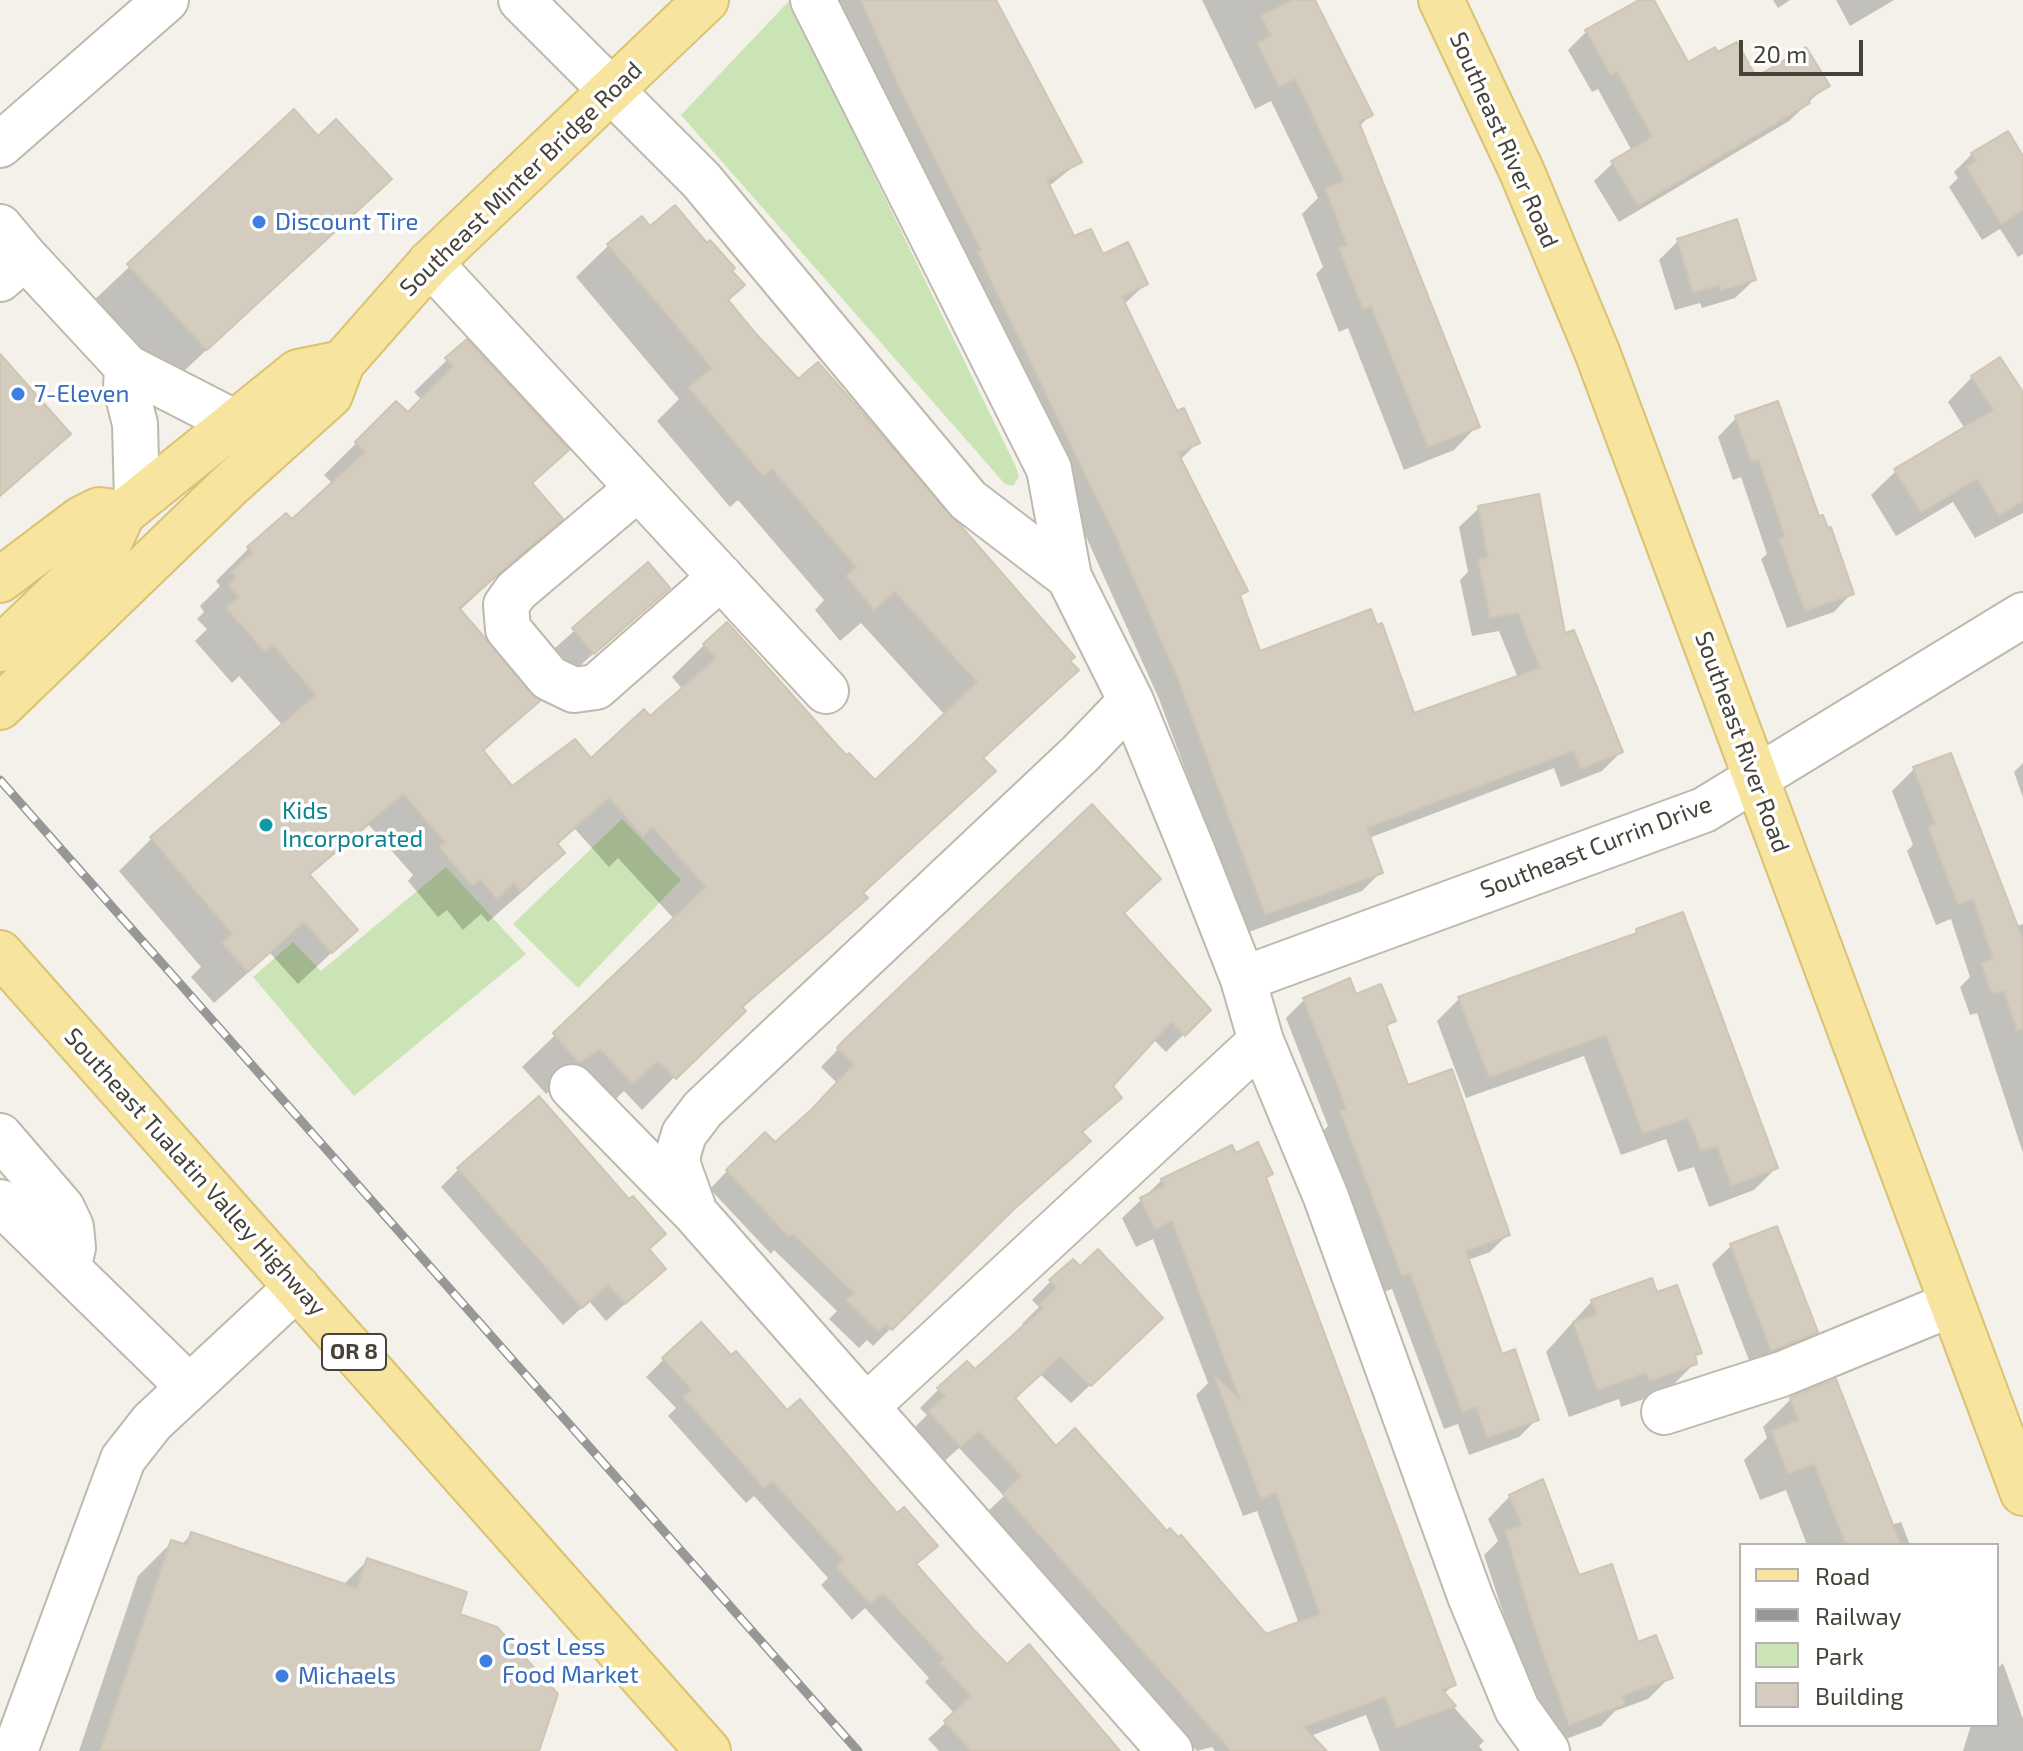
<!DOCTYPE html>
<html>
<head>
<meta charset="utf-8">
<style>
	body { margin:0 }
	#map { position:relative; width:2023px; height:1751px; overflow:hidden; background:#f3f1e9; font-family:"Exo 2",sans-serif }
	canvas { display:block }
	.legend { position:absolute; left:1739px; top:1543px; width:260px; height:184px; box-sizing:border-box; background:#fff; border:2px solid #b5b3af; margin:0; padding:10px 14px; list-style:none; font-size:24px; color:#464238 }
	.legend li { display:flex; align-items:center; gap:16px; height:40px }
	.legend b { width:40px; border:2px solid #b5b3af }
	.scale { position:absolute; left:1739px; top:40px; width:124px; height:36px; box-sizing:border-box; border:4px solid #464238; border-top:0; padding-left:10px; font-size:24px; line-height:28px; white-space:nowrap; color:#464238; -webkit-text-stroke:6px #fff; paint-order:stroke }
</style>
</head>
<body>
<div id="map">
<canvas width="2023" height="1751"></canvas>
<ul class="legend">
<li><b style="height:10px;background:#f6e49f"></b>Road</li>
<li><b style="height:10px;background:#979797"></b>Railway</li>
<li><b style="height:22px;background:#cbe4b5"></b>Park</li>
<li><b style="height:22px;background:#d4cdbf"></b>Building</li>
</ul>
<div class="scale">20 m</div>
</div>
<script>
const ctx = document.querySelector('canvas').getContext('2d');
ctx.lineJoin = 'round';
function fill(path, color) {
  ctx.fillStyle = color;
  ctx.fill(path, 'evenodd');
}
function shape(rows) {
  const path = new Path2D();
  for (const r of rows) {
    path.moveTo(r[0], r[1]);
    for (let i = 2; i < r.length; i += 2) path.lineTo(r[i], r[i + 1]);
  }
  return path;
}
function trace(path, color, width, dash) {
  ctx.strokeStyle = color;
  ctx.lineWidth = width;
  ctx.lineCap = dash ? 'butt' : 'round';
  ctx.setLineDash(dash || []);
  ctx.stroke(path);
}
function drawText(font, color, halo, rows, align = 'center') {
  ctx.font = font + ' "Exo 2",sans-serif';
  ctx.lineWidth = 7;
  ctx.setLineDash([]);
  ctx.textBaseline = 'middle';
  ctx.strokeStyle = halo;
  ctx.fillStyle = color;
  for (const [text, x, y, turn = 0] of rows) {
    ctx.save();
    ctx.translate(x, y);
    ctx.rotate((+turn || 0) * Math.PI / 180);
    ctx.textAlign = isNaN(turn) ? turn : align;
    if (halo) ctx.strokeText(text, 0, 0);
    ctx.fillText(text, 0, 0);
    ctx.restore();
  }
}
fill(shape([
	[789,1,1016,467,1019,477,1013,486,1005,484,681,115],
	[622,819,681,880,578,988,513,924],
	[446,867,526,954,354,1096,253,977,293,942,321,971]
]), '#cbe4b5');
fill(shape([
	[834,0,995,0,1079,162,1048,187,1073,239,1146,284,1123,305,1176,414,1197,443,1180,460,1245,591,1239,597,1259,653,1412,716,1518,678,1499,631,1472,636,1460,580,1468,572,1459,527,1479,508,1564,636,1621,752,1602,771,1561,787,1554,768,1369,838,1381,872,1362,891,1246,933,1159,699,1034,421],
	[1202,0,1310,0,1370,115,1359,127,1477,426,1454,450,1404,470,1348,328,1339,332,1316,274,1323,267,1302,214,1318,198,1271,101,1255,109],
	[1643,0,1651,0,1687,65,1717,55,1755,80,1827,85,1789,121,1619,222,1594,181,1613,163,1632,151,1598,89,1592,92,1568,50,1586,32],
	[1773,0,1790,0,1778,8],
	[1836,0,1894,0,1850,26],
	[294,112,318,139,389,179,169,385,92,302],
	[1972,154,2023,160,2023,254,2018,257,2000,229,1982,240,1949,187,1958,178,1954,172],
	[1678,241,1754,280,1735,298,1702,308,1700,303,1675,310,1659,260],
	[609,245,726,301,1076,670,982,759,993,771,862,895,865,898,833,930,741,1009,642,1110,624,1091,600,1114,566,1080,546,1094,522,1067,675,920,618,858,609,867,575,829,556,846,562,853,530,885,488,922,481,914,463,930,447,910,438,917,408,881,413,875,369,825,309,876,356,930,298,984,270,953,214,1003,191,977,201,967,119,871,151,839,283,726,239,676,232,683,195,641,207,629,197,619,204,612,200,606,220,586,216,581,248,549,286,516,292,522,333,484,324,475,396,404,407,415,422,400,414,392,447,360,566,450,531,485,560,518,459,611,537,701,483,752,512,789,591,761,649,719,683,690,672,677,704,645,875,783,945,715,861,623,840,641,815,610,824,600,738,500,730,507,657,421,679,399,576,277],
	[1972,377,2023,398,2023,513,1975,538,1953,502,1896,536,1871,495,1896,471,1965,429,1948,402],
	[1736,418,1818,519,1852,593,1834,612,1787,628,1761,559,1767,554,1741,477,1733,480,1718,437],
	[648,565,667,588,574,671,555,648],
	[2023,763,2023,798,2014,772],
	[1914,769,2016,926,2023,924,2023,1153,1977,1013,1970,1015,1960,987,1970,977,1951,919,1936,925,1907,851,1913,845,1892,791],
	[1122,913,1208,1010,1166,1052,1153,1039,993,1227,873,1346,867,1340,859,1348,829,1319,837,1311,774,1250,771,1254,710,1189,727,1171,775,1145,837,1083,821,1067,844,1043],
	[1637,931,1776,1168,1754,1190,1709,1207,1694,1167,1678,1172,1666,1139,1621,1155,1584,1056,1466,1098,1437,1021,1459,999,1630,937],
	[1355,997,1394,1020,1385,1029,1407,1088,1508,1234,1490,1252,1468,1260,1501,1356,1537,1419,1519,1437,1469,1455,1458,1424,1444,1429,1392,1289,1384,1292,1323,1131,1328,1126,1286,1018,1304,1000],
	[1235,1155,1270,1173,1265,1179,1454,1684,1443,1695,1484,1741,1479,1746,1483,1751,1380,1751,1366,1715,1313,1735,1328,1751,1215,1751,1212,1747,1197,1751,985,1514,1004,1496,959,1448,941,1464,911,1431,927,1415,920,1408,939,1389,975,1372,1025,1327,1022,1324,1039,1307,1032,1300,1051,1281,1142,1337,1071,1403,1040,1374,1013,1399,1056,1448,1167,1534,1266,1636,1299,1624,1257,1511,1243,1516,1196,1395,1208,1383,1153,1239,1136,1247,1122,1218,1162,1180],
	[459,1169,647,1250,645,1286,606,1321,589,1301,563,1325,441,1187],
	[1731,1246,1815,1332,1797,1350,1752,1368,1712,1264],
	[1656,1295,1699,1352,1693,1358,1695,1363,1667,1391,1621,1407,1619,1399,1569,1417,1546,1352,1592,1301],
	[663,1360,787,1413,897,1516,935,1546,915,1565,1007,1667,1120,1751,939,1751,928,1739,955,1714,925,1682,929,1678,865,1608,852,1620,821,1585,828,1578,754,1496,746,1503,668,1416,676,1408,646,1377],
	[1791,1399,1891,1525,1901,1522,1910,1545,1807,1545,1786,1490,1760,1500,1744,1460,1767,1438,1763,1427],
	[1510,1496,1637,1644,1670,1677,1648,1699,1615,1711,1601,1726,1547,1746,1484,1555,1498,1541,1488,1519],
	[192,1534,343,1585,367,1561,537,1751,79,1751,138,1576,172,1542,181,1545],
	[2003,1663,2023,1719,2023,1751,1963,1751,1971,1725,1997,1725,1997,1669]
]), '#0003');
const building = shape([
	[861,0,996,0,1082,162,1047,180,1074,236,1091,229,1103,254,1128,242,1148,284,1122,297,1177,411,1184,408,1200,443,1178,453,1248,591,1240,595,1260,651,1371,609,1377,625,1382,623,1414,713,1540,668,1518,613,1490,618,1478,559,1488,558,1478,506,1539,494,1565,633,1574,630,1623,752,1581,769,1573,751,1367,828,1383,873,1265,915,1178,679,1117,540,977,252,981,250,903,96,861,0],
	[1292,0,1315,0,1373,115,1359,122,1480,427,1428,447,1371,306,1363,309,1339,248,1347,245,1325,188,1344,181,1295,79,1279,87,1257,43,1271,36,1261,16,1292,0],
	[1639,0,1654,0,1688,62,1715,47,1718,52,1737,42,1756,77,1806,47,1830,86,1808,99,1810,103,1638,206,1611,161,1652,137,1617,72,1611,75,1585,30,1639,0],
	[294,109,318,136,336,119,392,179,207,350,127,264,294,109],
	[2008,131,2023,156,2023,210,2001,224,1966,167,1976,161,1971,153,2008,131],
	[675,205,707,243,710,240,735,268,732,271,745,285,728,300,756,334,798,379,818,362,1075,657,1070,661,1079,670,983,758,996,771,863,893,868,898,742,1007,746,1011,676,1079,658,1061,633,1084,600,1049,579,1063,553,1033,706,887,652,827,643,836,609,798,557,843,565,853,521,891,514,883,497,899,480,880,472,886,439,847,445,842,403,794,309,874,358,930,332,953,304,922,248,972,222,943,232,934,150,837,316,695,273,645,265,652,226,608,239,597,228,585,236,578,231,572,252,553,247,547,286,513,292,519,365,452,355,442,396,401,408,412,453,366,445,358,467,339,569,450,532,483,563,519,459,608,540,701,483,750,512,786,575,739,591,758,644,709,650,716,716,658,703,644,727,622,846,755,849,753,875,780,977,682,895,592,874,610,846,576,856,567,772,469,763,476,688,387,712,368,607,244,642,216,650,226,675,205],
	[1737,219,1756,280,1720,291,1719,285,1693,293,1677,239,1737,219],
	[0,354,71,434,0,496,0,354],
	[2000,357,2023,392,2023,501,1999,516,1977,479,1921,513,1894,469,1993,410,1971,376,2000,357],
	[1778,401,1819,516,1823,515,1828,528,1831,527,1854,594,1805,611,1779,539,1785,537,1759,460,1751,462,1735,416,1778,401],
	[648,562,670,588,594,654,572,628,648,562],
	[1951,753,2023,940,2023,1029,2017,1030,2004,991,1992,994,1981,963,1993,959,1973,899,1958,905,1928,827,1935,824,1913,767,1951,753],
	[1092,804,1161,879,1124,913,1211,1010,1185,1036,1171,1022,1113,1086,1122,1098,1082,1132,1091,1141,1013,1210,892,1330,886,1324,878,1332,846,1300,854,1293,793,1234,789,1237,726,1170,765,1132,775,1142,811,1110,854,1064,837,1048,842,1042,1092,804],
	[1683,912,1778,1168,1731,1186,1717,1146,1701,1151,1688,1118,1643,1134,1606,1035,1489,1077,1458,997,1637,933,1636,929,1683,912],
	[1350,978,1356,994,1381,984,1396,1021,1386,1025,1408,1085,1452,1069,1510,1235,1466,1251,1502,1354,1515,1349,1539,1420,1487,1438,1476,1407,1462,1412,1410,1273,1402,1276,1340,1111,1346,1109,1342,1097,1303,998,1350,978],
	[539,1096,629,1199,633,1196,666,1234,649,1249,666,1269,625,1304,608,1285,582,1308,457,1168,539,1096],
	[1258,1142,1273,1174,1266,1177,1456,1685,1442,1690,1456,1706,1396,1728,1385,1697,1304,1727,1326,1751,1231,1751,1003,1494,1021,1476,979,1431,961,1447,928,1411,945,1396,937,1388,967,1361,975,1369,1043,1308,1039,1304,1057,1288,1049,1280,1073,1259,1080,1266,1098,1249,1163,1318,1091,1386,1060,1357,1015,1398,1056,1446,1075,1428,1167,1531,1170,1528,1178,1537,1181,1535,1266,1634,1320,1614,1276,1493,1261,1499,1214,1375,1240,1400,1172,1221,1155,1229,1140,1198,1164,1186,1161,1179,1232,1145,1236,1153,1258,1142],
	[1777,1226,1818,1332,1771,1351,1730,1244,1777,1226],
	[1652,1278,1657,1292,1677,1285,1702,1353,1695,1355,1697,1364,1649,1381,1646,1373,1597,1390,1573,1322,1597,1314,1591,1300,1652,1278],
	[701,1322,731,1355,736,1351,787,1410,800,1399,897,1513,904,1507,938,1546,916,1564,975,1631,1007,1664,1029,1644,1120,1751,971,1751,944,1721,971,1696,940,1663,944,1659,883,1593,870,1604,836,1567,844,1560,772,1481,764,1488,683,1397,692,1390,662,1358,701,1322],
	[1836,1379,1901,1545,1846,1545,1814,1464,1788,1474,1771,1431,1798,1420,1790,1398,1836,1379],
	[1543,1479,1579,1575,1612,1564,1638,1642,1656,1635,1673,1678,1622,1696,1625,1704,1569,1725,1537,1636,1505,1531,1522,1525,1509,1495,1543,1479],
	[191,1532,357,1588,367,1558,467,1592,460,1614,497,1627,558,1694,539,1751,100,1751,171,1540,187,1545,191,1532]
]);
fill(building, '#d4cdbf');
trace(building, '#cec5b3', 2);
const minor = shape([
	[521,0,701,180,968,500,1069,577],
	[813,0,1049,469,1069,577,1131,701,1193,852,1243,979,1261,1041,1326,1197,1470,1596,1517,1709,1547,1751],
	[0,145,166,0],
	[0,227,25,257],
	[430,263,826,691],
	[0,279,25,257,127,367,236,423],
	[127,367,126,388,135,424,137,501],
	[638,488,516,591,506,605,508,629,549,678,574,690,596,687,721,577],
	[1243,979,1704,810,2023,615],
	[572,1087,695,1213,1170,1751],
	[0,1136,62,1208,71,1227,73,1248,68,1268],
	[0,1202,189,1387],
	[693,1207,678,1165,678,1154,684,1134,703,1109,1080,754,1131,701],
	[867,1406,1261,1041],
	[1664,1412,1782,1374,1952,1304],
	[15,1751,123,1459,152,1422,297,1287]
]);
const major = shape([
	[1441,0,1522,172,1597,352,2023,1493],
	[0,580,81,519,99,510,123,513],
	[0,649,108,545,123,513,298,372,342,363],
	[0,707,230,485,330,395,342,363,430,263,706,0],
	[0,953,708,1751]
]);
trace(minor, '#beb9ac', 48);
trace(major, '#dac270', 48);
trace(minor, '#fff', 44);
trace(major, '#f6e49f', 44);
const rail = shape([
	[0,780,858,1751]
]);
trace(rail, '#979797', 9);
trace(rail, '#fff', 6, [18]);
for (const [x, y, r, color] of [
	[259,222,8,"#3f7fe0"],
	[18,394,8,"#3f7fe0"],
	[266,825,8,"#0f9aa8"],
	[486,1661,8,"#3f7fe0"],
	[282,1676,8,"#3f7fe0"]
]) {
  const dot = new Path2D();
  dot.arc(x, y, r, 0, 2 * Math.PI);
  ctx.fillStyle = color;
  ctx.fill(dot);
  trace(dot, '#fff', 3);
}
for (const [x, y, w] of [
	[354,1352,64]
]) {
  const box = new Path2D();
  box.roundRect(x - w / 2, y - 18, w, 36, 6);
  ctx.fillStyle = '#fff';
  ctx.fill(box);
  trace(box, '#464238', 2);
}
drawText('bold 22px', '#464238', null, [
	["OR 8",354,1352]
]);
drawText('24px', '#464238', '#fff', [
	["Southeast River Road",1504,140,66],
	["Southeast Minter Bridge Road",521,179,-44],
	["Southeast River Road",1742,742,70],
	["Southeast Currin Drive",1596,847,-21],
	["Southeast Tualatin Valley Highway",195,1172,48]
]);
drawText('24px', '#366cbe', '#fff', [
	["Discount Tire",275,222],
	["7-Eleven",34,394],
	["Cost Less",502,1647],
	["Food Market",502,1675],
	["Michaels",298,1676]
], 'left');
drawText('24px', '#0d838f', '#fff', [
	["Kids",282,811],
	["Incorporated",282,839]
], 'left');
</script>
</body>
</html>
